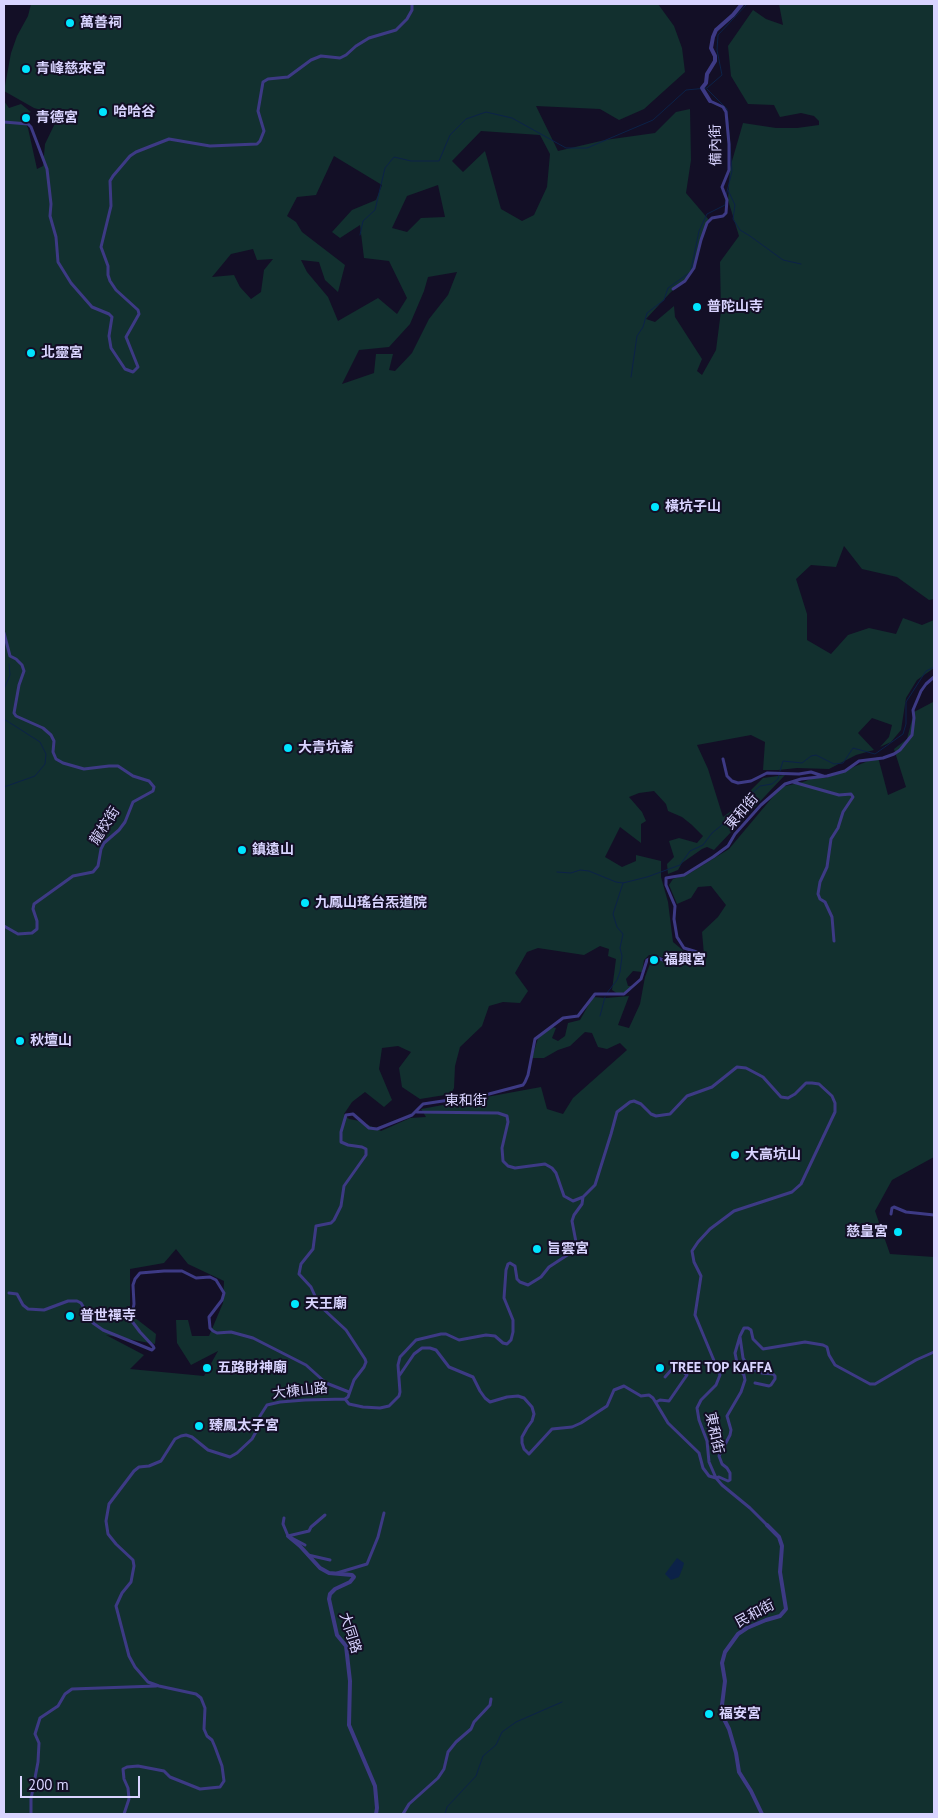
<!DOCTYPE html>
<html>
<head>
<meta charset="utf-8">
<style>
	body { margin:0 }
	#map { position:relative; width:938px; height:1818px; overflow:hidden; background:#130f26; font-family:"PT Sans",sans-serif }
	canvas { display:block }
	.frame { position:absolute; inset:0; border:5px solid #d9d4ff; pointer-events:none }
	.scale { position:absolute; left:20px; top:1776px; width:120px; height:22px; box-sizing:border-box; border:2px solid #d9d4ff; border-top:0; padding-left:6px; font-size:15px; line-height:18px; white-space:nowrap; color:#d9d4ff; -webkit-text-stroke:4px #130f26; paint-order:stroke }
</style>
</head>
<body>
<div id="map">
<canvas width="938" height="1818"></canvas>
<div class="frame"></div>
<div class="scale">200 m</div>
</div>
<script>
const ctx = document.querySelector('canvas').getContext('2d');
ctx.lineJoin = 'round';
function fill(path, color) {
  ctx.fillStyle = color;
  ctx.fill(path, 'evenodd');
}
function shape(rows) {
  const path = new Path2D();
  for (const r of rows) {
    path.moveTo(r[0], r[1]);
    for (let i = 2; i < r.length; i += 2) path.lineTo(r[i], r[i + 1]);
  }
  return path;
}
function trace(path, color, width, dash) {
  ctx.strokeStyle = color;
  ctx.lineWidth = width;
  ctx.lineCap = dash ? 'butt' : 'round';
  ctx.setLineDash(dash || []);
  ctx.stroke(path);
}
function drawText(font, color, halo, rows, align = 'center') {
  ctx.font = font + ' "PT Sans","Noto Sans TC",sans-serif';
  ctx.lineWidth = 4;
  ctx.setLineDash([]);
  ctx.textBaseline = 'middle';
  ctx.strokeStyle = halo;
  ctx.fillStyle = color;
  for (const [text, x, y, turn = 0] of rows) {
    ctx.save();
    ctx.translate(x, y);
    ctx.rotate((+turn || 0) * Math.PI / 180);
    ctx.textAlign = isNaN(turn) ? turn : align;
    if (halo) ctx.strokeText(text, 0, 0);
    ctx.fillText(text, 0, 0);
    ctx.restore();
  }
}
fill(shape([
	[31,4,658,4,674,26,682,48,685,72,644,109,619,120,600,109,536,106,558,151,605,140,655,133,676,112,690,109,691,160,686,193,709,220,699,245,697,261,692,273,670,293,646,319,655,322,674,306,675,317,702,359,697,371,702,375,716,350,721,311,720,262,739,236,728,200,730,168,743,123,776,128,797,128,819,125,819,121,814,116,801,113,780,117,774,105,748,104,731,76,728,46,753,10,766,19,783,25,779,4,934,4,934,599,929,600,897,577,862,569,844,546,836,567,811,565,796,579,807,614,807,640,831,654,848,635,869,628,896,634,903,618,922,625,934,620,934,668,917,680,906,698,901,730,891,742,880,747,889,737,892,725,872,718,858,733,874,750,856,755,829,769,797,768,778,770,763,770,765,742,751,735,697,745,708,769,723,817,742,803,749,792,763,778,785,775,714,850,707,847,702,849,682,863,678,870,668,874,667,864,674,857,669,841,679,838,697,843,703,836,692,825,682,817,668,811,666,804,654,791,639,793,629,797,642,812,646,821,641,824,641,843,620,827,605,857,622,867,636,861,636,855,661,861,661,877,668,902,673,942,685,952,692,953,691,958,676,959,649,955,644,960,642,972,633,971,626,979,628,986,631,986,630,991,618,994,612,990,616,959,608,956,609,949,600,946,584,955,538,948,527,952,515,973,528,991,520,1003,503,1002,489,1006,482,1026,460,1047,455,1066,454,1088,451,1094,420,1099,402,1087,399,1068,411,1052,398,1046,382,1048,379,1069,392,1100,384,1107,365,1092,352,1102,344,1114,349,1119,360,1121,381,1131,410,1118,426,1117,421,1109,541,1087,547,1109,563,1114,573,1098,627,1050,620,1043,607,1049,598,1047,592,1033,585,1032,570,1046,558,1050,544,1058,532,1058,538,1038,552,1027,556,1028,552,1038,558,1041,565,1036,568,1023,580,1020,593,997,606,998,629,996,618,1025,629,1028,640,1004,645,977,651,961,660,959,672,965,700,963,704,955,702,932,718,917,726,905,711,886,698,887,691,898,677,904,669,885,673,879,690,873,729,849,781,787,803,782,813,778,826,778,878,757,888,795,906,787,894,749,907,739,914,712,933,702,934,700,934,1157,892,1180,875,1211,890,1254,934,1257,934,1814,4,1814,4,101,9,108,21,104,31,112,22,116,28,128,37,169,43,166,45,144,59,115,34,108,4,91,11,53,17,36,28,16],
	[481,131,540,135,550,154,547,187,534,215,522,221,501,209,485,151,463,172,452,161],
	[334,156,382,185,376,200,352,210,332,232,340,238,360,225,364,258,389,261,407,298,397,314,378,298,338,321,328,297,307,272,301,260,319,262,325,280,338,292,345,265,302,232,296,222,287,216,297,197,316,195],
	[438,185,445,217,421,218,407,232,392,228,407,196],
	[253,249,257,260,273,259,264,270,261,292,251,299,240,287,234,275,212,277,231,254],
	[457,272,448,295,429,319,412,353,395,371,389,370,393,354,376,354,374,373,342,384,359,350,389,347,410,324,424,291,428,277],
	[176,1249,188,1264,224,1281,223,1303,209,1336,192,1336,188,1320,176,1320,177,1343,191,1365,218,1351,204,1376,130,1369,144,1355,106,1335,155,1344,156,1334,130,1314,130,1269,164,1263]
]), '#12302f');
fill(shape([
	[677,1558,684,1563,683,1567,679,1577,671,1580,665,1574]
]), '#0c2248');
trace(shape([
	[707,89,727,109,732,171,726,196],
	[728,190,735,205,733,219,740,230,750,236,783,260,801,264],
	[360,235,363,221,375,210,385,168,394,157,411,161,439,161,450,135,466,119,486,112,512,118,566,148,587,148,653,120,686,90,707,88,722,75,717,50,718,35,747,4],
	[691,270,699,231,707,214,725,205,726,200],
	[631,377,637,336,643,327,647,313,664,300,668,288,689,273],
	[4,689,10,675,9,664],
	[4,719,40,742,46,754,45,764,35,776,4,787],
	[780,771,783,761,802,763,811,756,816,755,834,764,843,763,853,748,875,754,903,734,906,724,906,702,926,671,934,667],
	[557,872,571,873,580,870,589,871,616,882,623,883,647,877,680,865,690,851,703,845,712,833,743,808,751,794,760,786,772,784,778,779,779,775],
	[607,993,617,980,620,972,622,956,620,948,623,934,617,927,613,914,623,883],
	[600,1016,605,997],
	[445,1814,447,1807,476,1776,483,1756,496,1745,502,1732,516,1722,562,1702]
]), '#0c2248', 1);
trace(shape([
	[4,122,28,124,31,127,47,169,51,204,50,216,56,237,58,262,71,283,92,307,109,314,112,317,109,336,111,348,125,369,133,372,138,367,126,337,139,314,138,310,116,290,110,281,108,275,108,266,101,247,111,206,110,181,113,176,130,156,136,152,169,139,210,146,257,144,260,141,264,131,258,111,263,82,268,79,288,77,311,60,321,56,340,58,346,55,356,46,369,38,396,30,407,19,412,10,412,4],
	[673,289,685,281,694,268,701,240,707,223,712,218,723,216,726,213,727,200,722,187,729,170,729,144,726,112,723,107,710,101],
	[4,633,10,656,16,659,22,665,24,671,19,685,14,713,16,716,43,728,51,735,54,741,53,752,56,759,63,763,84,769,109,766,118,766,133,776,149,781,154,787,153,791,133,802,125,822,119,830,104,843,101,849,98,866,93,872,73,876,34,904,33,909,37,921,37,929,32,933,18,934,4,926],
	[723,759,727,776,732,781,738,783,751,781,767,773,799,774,811,772,823,776],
	[793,782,839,795,851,794,853,797,843,812,838,828,831,839,827,867,820,882,818,894,820,899,825,902,832,917,834,941],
	[417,1112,498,1113,507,1116,508,1122,502,1148,503,1161,508,1166,515,1168,545,1164,552,1168,556,1173,564,1196,573,1201,583,1197,595,1185,611,1134,617,1112,630,1102,634,1101,641,1104,651,1114,656,1116,670,1114,687,1096,712,1087,737,1067,746,1068,763,1077,781,1097,788,1098,795,1094,806,1083,812,1083,819,1084,832,1096,835,1103,835,1112,801,1184,792,1192,734,1211,710,1229,698,1242,692,1251,694,1262,701,1276,695,1315,720,1375,716,1385,701,1400,697,1408,699,1420,707,1441,709,1462,716,1478,722,1485,750,1508,767,1525],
	[891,1214,892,1208,894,1207,906,1212,934,1215],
	[9,1293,17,1294,23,1305,28,1309,44,1310,68,1301,77,1301,81,1303,93,1323,103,1330,152,1350,154,1348,153,1346,140,1332,131,1320,134,1304,133,1285,135,1279,140,1273,164,1271,182,1271,196,1278,210,1277,216,1280,224,1293,222,1300,209,1317,210,1328,213,1331,217,1333,231,1332,253,1338,306,1365,326,1383,349,1392],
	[740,1337,743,1358,749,1368,762,1373,773,1374,775,1376,775,1379,771,1385,769,1386,755,1383],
	[399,1376,414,1354,422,1348,430,1348,436,1350,449,1367,473,1377,480,1391,485,1398,490,1402,507,1397,518,1396,524,1398,532,1407,534,1414,532,1421,527,1428,522,1437,522,1443,524,1449,529,1454,552,1429,572,1427,581,1423,607,1406,614,1390,624,1386,641,1396,649,1395,653,1398,668,1423,699,1453,703,1468,709,1476,716,1478,719,1477,728,1481,730,1480,730,1473,727,1468,722,1464,719,1456,730,1435,731,1430,727,1416,741,1392,745,1380,744,1375,738,1368,735,1353,740,1336,744,1328,748,1328,751,1330,753,1339,763,1349,805,1342,823,1345,827,1347,829,1355,835,1365,870,1384,875,1384,916,1360,934,1352],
	[345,1399,348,1397,354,1380,364,1367,366,1362,365,1359,346,1330,319,1305,311,1287,299,1274,301,1264,313,1249,316,1226,331,1223,334,1220,341,1206,344,1186,366,1155,366,1149,362,1147,348,1145,341,1142,341,1132,346,1115,353,1114,369,1128,377,1129,412,1115,423,1104,489,1094,523,1085,525,1082,528,1075,535,1039,563,1018,578,1016,595,994,624,994,641,979,647,960,651,958,656,957,670,963,694,962,698,960,699,956,697,952,684,948,677,937,674,919,675,906,666,885,666,878,684,875,713,857,728,846,735,834,761,805,785,784,801,779,827,776,845,771,859,761,883,758,894,754,900,750,912,735,914,718,913,710,921,691,926,684,934,677],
	[345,1399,349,1404,363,1407,380,1408,389,1406,399,1396,400,1392,398,1365,400,1357,416,1340,441,1334,446,1334,459,1340,486,1335,495,1336,503,1343,507,1344,511,1340,513,1332,513,1320,504,1298,506,1270,508,1264,510,1263,515,1266,517,1279,520,1282,528,1285,541,1277,549,1267,572,1252,576,1248,576,1242,572,1221,574,1215,582,1204,583,1197],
	[656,1402,660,1400,669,1401,687,1375,682,1371,673,1368,665,1377],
	[284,1518,283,1524,288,1536,305,1545],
	[288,1536,309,1531,311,1527,325,1515],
	[308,1555,330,1560],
	[337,1573,367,1564,378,1537,384,1513],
	[31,1814,31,1799,38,1762,39,1743,35,1734,40,1718,58,1706,65,1694,72,1689,156,1686],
	[124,1814,129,1799,128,1788,124,1779,123,1769,127,1767,138,1766,164,1771,170,1777,200,1789,220,1787,224,1781,222,1766,215,1747,212,1740,207,1736,204,1729,205,1708,201,1698,196,1694,159,1686,148,1682,135,1667,129,1656,116,1606,122,1593,131,1582,134,1566,133,1560,116,1544,108,1534,106,1521,109,1504,134,1471,139,1467,149,1466,161,1461,175,1439,181,1436,186,1435,192,1437,208,1450,230,1457,237,1453,252,1439,257,1430,260,1416,267,1405,280,1402,305,1400,345,1399],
	[403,1814,409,1804,438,1778,444,1769,448,1752,456,1742,471,1729,474,1722,490,1705,491,1699]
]), '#3d3a85', 3);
trace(shape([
	[710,101,702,88,706,83,707,74,715,61,715,56,711,48,713,37,716,30,733,15,742,4],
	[288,1536,300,1546,320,1568,329,1573,352,1575,354,1577,350,1582,335,1589,330,1594,329,1599,337,1635,346,1646,350,1681,349,1725,375,1786,377,1808,376,1814],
	[762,1814,751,1791,739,1772,736,1753,729,1729,721,1713,725,1681,722,1663,725,1652,738,1634,747,1628,766,1620,780,1616,786,1609,780,1572,782,1546,779,1537,767,1525]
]), '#3d3a85', 4);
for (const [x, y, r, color] of [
	[70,23,5,"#00e5ff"],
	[26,69,5,"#00e5ff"],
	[103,112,5,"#00e5ff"],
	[26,118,5,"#00e5ff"],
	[697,307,5,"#00e5ff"],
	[31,353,5,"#00e5ff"],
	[655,507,5,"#00e5ff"],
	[288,748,5,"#00e5ff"],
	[242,850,5,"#00e5ff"],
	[305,903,5,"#00e5ff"],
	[654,960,5,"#00e5ff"],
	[20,1041,5,"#00e5ff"],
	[735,1155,5,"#00e5ff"],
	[898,1232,5,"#00e5ff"],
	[537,1249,5,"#00e5ff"],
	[295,1304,5,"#00e5ff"],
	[70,1316,5,"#00e5ff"],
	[207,1368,5,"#00e5ff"],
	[660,1368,5,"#00e5ff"],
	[199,1426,5,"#00e5ff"],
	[709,1714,5,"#00e5ff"]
]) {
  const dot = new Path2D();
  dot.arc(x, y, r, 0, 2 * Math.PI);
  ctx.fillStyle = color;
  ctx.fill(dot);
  trace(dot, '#130f26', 2);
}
drawText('bold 14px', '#d9d4ff', '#130f26', [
	["萬善祠",80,23],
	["青峰慈來宮",36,69],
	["哈哈谷",113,112],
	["青德宮",36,118],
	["普陀山寺",707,307],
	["北靈宮",41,353],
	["橫坑子山",665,507],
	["大青坑崙",298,748],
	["鎮遠山",252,850],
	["九鳳山瑤台炁道院",315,903],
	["福興宮",664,960],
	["秋壇山",30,1041],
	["大高坑山",745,1155],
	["慈皇宮",888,1232,"right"],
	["旨雲宮",547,1249],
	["天王廟",305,1304],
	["普世禪寺",80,1316],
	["五路財神廟",217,1368],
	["TREE TOP KAFFA",670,1368],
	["臻鳳太子宮",209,1426],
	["福安宮",719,1714]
], 'left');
drawText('14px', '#d9d4ff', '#130f26', [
	["備內街",716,145,-91],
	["東和街",742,812,-49],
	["龍校街",105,826,-57],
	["東和街",466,1101],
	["大棟山路",300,1391,-6],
	["東和街",714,1433,78],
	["民和街",755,1614,-28],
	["大同路",350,1633,72]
]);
</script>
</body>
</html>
